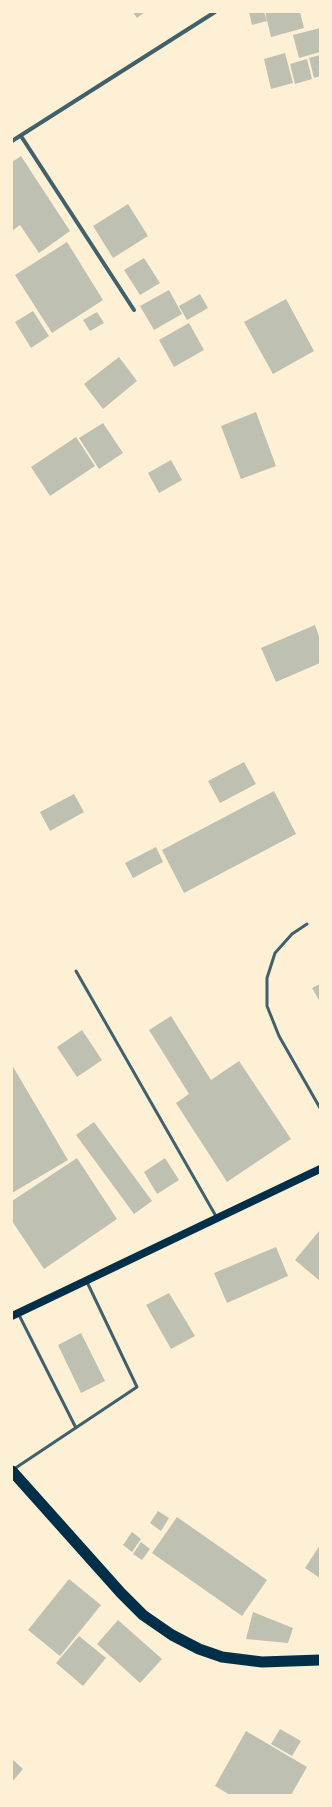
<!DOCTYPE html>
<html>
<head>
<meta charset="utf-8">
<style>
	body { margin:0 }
	#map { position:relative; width:332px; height:1807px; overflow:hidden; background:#fdf0d5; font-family:Commissioner,sans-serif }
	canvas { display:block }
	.frame { position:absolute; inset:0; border:13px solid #fdf0d5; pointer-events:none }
</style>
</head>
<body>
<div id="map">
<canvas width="332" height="1807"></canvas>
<div class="frame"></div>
</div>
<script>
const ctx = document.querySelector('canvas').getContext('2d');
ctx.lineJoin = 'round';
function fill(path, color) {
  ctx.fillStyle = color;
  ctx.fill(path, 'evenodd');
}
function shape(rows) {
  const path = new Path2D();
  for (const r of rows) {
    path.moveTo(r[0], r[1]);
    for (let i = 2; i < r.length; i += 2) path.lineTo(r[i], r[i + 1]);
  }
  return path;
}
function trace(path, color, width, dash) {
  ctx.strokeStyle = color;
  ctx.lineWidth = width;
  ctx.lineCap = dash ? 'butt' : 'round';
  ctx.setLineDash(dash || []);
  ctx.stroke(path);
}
fill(shape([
	[133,12,145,12,137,18],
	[249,12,264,12,267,21,252,25],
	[265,12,300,12,304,28,271,37],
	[320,28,320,52,299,58,293,35],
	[285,53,293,83,271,89,264,59],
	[320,55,320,76,314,78,309,58],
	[307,59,312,79,295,84,290,64],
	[21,156,70,231,39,253,20,225,12,231,12,162],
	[128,204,148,236,113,258,93,226],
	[67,242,103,300,52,333,15,275],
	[144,258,160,283,140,295,124,270],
	[169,290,182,314,154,330,140,306],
	[200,294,208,308,187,320,179,306],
	[286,299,314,351,273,374,244,322],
	[33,311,49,336,31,348,15,322],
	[97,312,104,323,90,331,83,320],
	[189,323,204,350,174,367,159,340],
	[119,357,137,381,103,409,84,384],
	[256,412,276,466,241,479,221,426],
	[103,423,123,453,99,469,79,438],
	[76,437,95,466,50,496,31,467],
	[171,460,182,480,159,493,148,473],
	[315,625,320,639,320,663,276,682,261,648],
	[244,762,256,784,220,803,208,781],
	[274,791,296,834,184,893,162,850],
	[74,794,84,812,50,831,40,812],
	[156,847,163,862,133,878,125,863],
	[320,984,320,1002,312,988],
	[171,1016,211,1080,239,1061,291,1139,227,1182,176,1103,189,1094,149,1030],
	[82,1030,102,1060,77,1077,57,1047],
	[12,1065,68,1160,12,1193],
	[94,1122,152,1201,134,1214,76,1135],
	[77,1158,117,1219,44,1269,12,1221,12,1201],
	[165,1158,179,1180,157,1194,144,1172],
	[320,1230,320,1281,295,1260],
	[276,1247,288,1276,227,1303,214,1273],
	[169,1293,195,1336,171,1349,146,1305],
	[81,1333,105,1381,81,1393,58,1345],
	[158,1511,169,1518,161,1531,150,1523],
	[177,1517,267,1580,242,1616,152,1553],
	[132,1532,141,1539,132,1552,123,1545],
	[141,1542,150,1549,142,1560,133,1554],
	[320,1545,320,1578,305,1568],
	[69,1579,101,1605,60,1656,28,1630],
	[253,1612,293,1628,288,1643,246,1639],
	[118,1620,162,1659,140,1683,97,1644],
	[79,1636,106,1658,83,1686,56,1663],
	[280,1729,301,1741,292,1756,271,1744],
	[246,1731,307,1767,291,1795,230,1795,215,1786],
	[12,1759,23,1769,12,1782]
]), '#bec0b2');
trace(shape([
	[307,924,292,934,275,953,267,978,267,1006,279,1036,320,1108],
	[76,971,217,1218],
	[18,1313,76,1428],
	[14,1469,137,1387,87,1282]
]), '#3f606c', 3);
trace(shape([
	[21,136,134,310],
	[12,141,215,12]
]), '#3f606c', 4);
trace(shape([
	[12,1316,320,1169]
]), '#003049', 8);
trace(shape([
	[12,1471,121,1593,143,1615,172,1635,199,1649,222,1657,262,1662,320,1660]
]), '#003049', 11);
</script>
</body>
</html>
